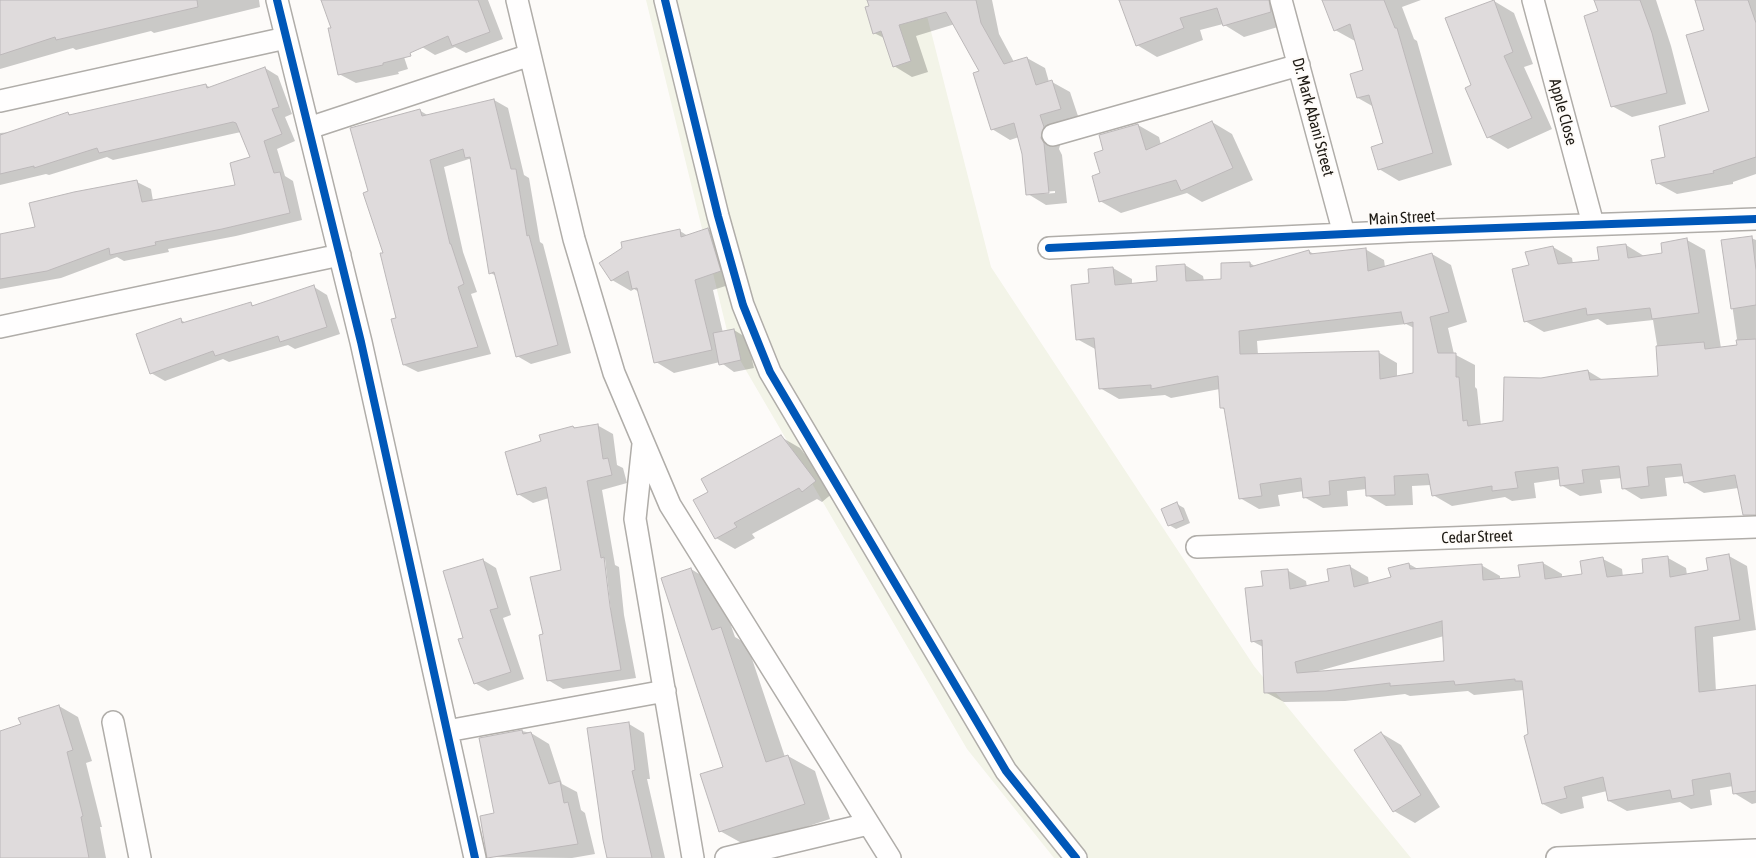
<!DOCTYPE html>
<html>
<head>
<meta charset="utf-8">
<style>
	body { margin:0 }
	canvas { display:block; background:#fdfbf9 }
</style>
</head>
<body>
<canvas width="1756" height="858"></canvas>
<script>
const ctx = document.querySelector('canvas').getContext('2d');
ctx.lineJoin = 'round';
function fill(path, color) {
  ctx.fillStyle = color;
  ctx.fill(path, 'evenodd');
}
function shape(rows) {
  const path = new Path2D();
  for (const r of rows) {
    path.moveTo(r[0], r[1]);
    for (let i = 2; i < r.length; i += 2) path.lineTo(r[i], r[i + 1]);
  }
  return path;
}
function trace(path, color, width, dash) {
  ctx.strokeStyle = color;
  ctx.lineWidth = width;
  ctx.lineCap = dash ? 'butt' : 'round';
  ctx.setLineDash(dash || []);
  ctx.stroke(path);
}
function drawText(font, color, halo, rows, align = 'center') {
  ctx.font = font + ' "Asap Condensed",sans-serif';
  ctx.lineWidth = 4;
  ctx.setLineDash([]);
  ctx.textBaseline = 'middle';
  ctx.strokeStyle = halo;
  ctx.fillStyle = color;
  for (const [text, x, y, turn = 0] of rows) {
    ctx.save();
    ctx.translate(x, y);
    ctx.rotate((+turn || 0) * Math.PI / 180);
    ctx.textAlign = isNaN(turn) ? turn : align;
    if (halo) ctx.strokeText(text, 0, 0);
    ctx.fillText(text, 0, 0);
    ctx.restore();
  }
}
fill(shape([
	[646,0,923,0,991,267,1254,666,1411,858,1054,858,967,749,730,343]
]), '#f3f4e8');
fill(shape([
	[0,0,259,0,260,7,154,33,151,31,76,50,73,48,0,69],
	[323,0,385,0,408,69,398,72,399,74,356,83,339,74,333,29],
	[408,0,488,0,503,39,466,53,455,47,435,55,422,47],
	[868,0,992,0,999,34,1014,62,1027,58,1045,68,1049,82,1052,82,1070,92,1079,119,1062,138,1059,149,1062,155,1067,203,1046,205,1028,194,1023,154,1019,137,1010,140,992,129,981,72,955,24,916,36,928,72,912,77,894,66,884,38,874,33],
	[1055,191,1055,193,1043,194,1043,192],
	[1133,0,1280,0,1288,24,1244,37,1223,24,1200,30,1203,40,1157,57,1137,45],
	[1332,0,1421,0,1402,7,1414,39,1417,41,1452,165,1399,181,1379,169,1385,144,1374,107,1358,98,1365,71,1355,41,1335,30],
	[1595,0,1656,0,1671,46,1686,104,1632,117,1612,106,1600,12],
	[1696,0,1756,0,1756,174,1733,182,1733,184,1677,194,1657,183,1667,158,1711,112,1706,31],
	[1494,1,1514,13,1533,64,1524,67,1552,129,1508,149,1488,137,1472,86],
	[265,68,278,76,292,114,285,117,295,141,277,149,285,176,293,181,302,220,236,236,168,249,169,252,124,261,117,257,61,278,0,289,0,235,36,228,137,182,151,189,153,201,236,186,252,158,241,132,113,160,107,157,49,175,46,174,0,185,0,133,12,132,68,113,72,116,206,85,211,88],
	[494,100,508,108,524,175,529,178,540,242,543,244,571,353,531,364,517,356,497,276,490,273,472,160,469,159,444,167,463,252,477,292,471,294,491,354,418,372,404,365,385,253,370,192,419,110,429,116],
	[1212,122,1232,134,1253,180,1202,202,1187,193,1121,213,1100,201,1105,151,1138,125,1159,137,1161,145],
	[708,229,726,240,738,282,713,290,723,333,734,330,747,338,754,368,734,372,720,362,674,373,656,362,639,292,634,289,631,291,612,280,601,263,680,231,688,236],
	[1751,238,1756,240,1756,515,1742,507,1738,488,1704,493,1685,482,1684,476,1665,478,1667,496,1641,499,1623,488,1622,478,1600,480,1602,493,1580,496,1561,485,1561,479,1534,483,1536,498,1512,501,1505,497,1452,506,1433,495,1431,485,1412,486,1413,505,1386,506,1367,495,1367,489,1347,491,1348,506,1323,508,1304,497,1304,491,1278,495,1280,506,1259,509,1240,498,1225,410,1221,407,1220,389,1171,398,1165,395,1119,399,1100,388,1097,350,1077,339,1090,284,1113,268,1132,279,1132,284,1158,282,1185,265,1203,276,1204,281,1223,280,1250,263,1256,267,1309,251,1315,255,1365,249,1384,260,1385,267,1432,254,1451,265,1467,322,1448,328,1454,354,1475,365,1475,387,1477,389,1481,426,1504,423,1541,379,1588,371,1603,380,1659,377,1659,357,1653,320,1607,325,1598,319,1544,332,1525,321,1530,266,1553,247,1572,258,1573,264,1600,261,1626,245,1644,256,1664,254,1687,240,1705,250,1721,348,1738,346,1723,241],
	[1406,324,1414,328,1414,374,1397,377,1397,363,1378,352,1258,355,1257,341],
	[314,287,327,295,340,334,295,349,288,345,229,362,223,359,165,381,151,373,181,320,186,323,251,304,254,306],
	[597,425,613,434,617,465,623,468,627,483,602,490,615,565,619,567,624,615,636,678,563,689,548,680,544,635,562,571,549,498,533,503,518,494,542,441,573,427,576,428],
	[603,559,605,559,611,612,609,612],
	[781,437,800,448,834,492,822,502,817,499,752,534,755,538,735,549,716,538,710,492],
	[1177,504,1184,508,1190,523,1176,529,1169,525],
	[1729,556,1747,566,1756,630,1713,637,1716,692,1756,687,1756,803,1752,804,1734,793,1733,786,1710,790,1712,805,1691,809,1680,802,1627,811,1609,801,1607,791,1582,797,1584,808,1561,814,1543,804,1530,735,1524,690,1474,695,1468,691,1410,696,1405,694,1345,701,1284,702,1265,692,1263,647,1252,641,1264,587,1287,570,1306,581,1307,587,1331,582,1349,566,1368,577,1369,584,1392,577,1409,564,1418,569,1481,565,1500,576,1500,580,1521,578,1543,563,1562,574,1562,578,1584,575,1603,559,1622,569,1623,577,1645,574,1668,558,1686,568,1687,575,1709,571],
	[1444,636,1446,662,1315,672],
	[483,560,496,568,511,615,503,618,524,679,488,691,475,683,465,638],
	[691,569,717,585,735,637,747,644,785,757,788,756,815,771,830,819,747,846,720,831,725,768],
	[59,706,78,717,92,761,86,763,102,827,100,827,106,858,0,858,0,732,22,725],
	[629,724,644,733,650,779,647,779,665,858,607,858,589,729],
	[522,731,531,733,549,744,562,784,577,792,581,810,585,813,595,854,572,858,489,857,496,814],
	[1381,733,1401,745,1440,807,1415,823,1394,811,1355,750]
]), '#0003');
const building = shape([
	[0,0,197,0,198,7,56,40,55,37,0,55,0,0],
	[321,0,478,0,490,32,452,46,448,36,410,53,411,56,383,63,383,65,338,75,328,28,331,28,321,0],
	[867,0,976,0,981,23,1004,64,1027,57,1036,85,1052,80,1061,109,1040,115,1044,127,1041,138,1044,143,1049,193,1026,195,1022,154,1014,123,991,130,973,73,979,71,946,12,899,25,911,61,893,67,881,31,873,34,865,7,869,6,867,0],
	[1119,0,1269,0,1271,12,1223,26,1217,8,1180,18,1184,28,1136,46,1119,0],
	[1322,0,1384,0,1395,28,1397,28,1433,153,1378,170,1371,147,1383,143,1369,95,1357,98,1350,74,1363,70,1350,24,1334,31,1322,0],
	[1494,0,1513,52,1504,56,1532,118,1487,138,1465,88,1471,85,1445,18,1494,0],
	[1594,0,1640,0,1652,33,1667,93,1611,107,1584,16,1598,11,1594,0],
	[1695,0,1748,0,1756,23,1756,157,1713,171,1714,173,1656,184,1651,160,1665,157,1659,126,1709,111,1686,35,1704,30,1695,0],
	[265,67,279,107,272,109,282,134,264,141,274,173,280,172,290,213,222,229,155,242,156,245,110,255,109,248,47,271,0,279,0,234,35,227,29,203,74,192,137,180,142,202,235,185,230,163,250,157,236,123,233,122,99,153,97,148,34,168,34,166,0,174,0,135,68,112,69,115,206,84,207,88,265,67],
	[494,99,511,169,516,169,527,236,529,235,558,345,516,357,494,272,489,274,470,157,465,158,463,149,430,160,450,244,451,244,464,284,458,287,478,347,403,365,391,319,396,318,380,253,383,253,363,193,368,191,350,128,420,109,422,116,494,99],
	[1212,121,1233,168,1181,191,1176,180,1099,202,1092,176,1100,173,1094,153,1103,150,1099,135,1138,124,1146,150,1212,121],
	[708,228,721,271,695,280,712,350,654,363,637,288,632,289,628,271,611,281,599,263,622,248,621,242,680,229,681,237,708,228],
	[1752,236,1756,270,1756,305,1731,309,1721,240,1752,236],
	[1687,238,1699,313,1652,319,1650,308,1587,315,1586,308,1524,322,1512,269,1529,265,1525,252,1553,246,1558,264,1599,260,1597,247,1626,244,1628,258,1662,253,1661,243,1687,238],
	[1366,248,1368,271,1432,253,1449,312,1430,317,1438,353,1456,353,1456,377,1459,377,1463,421,1467,420,1468,426,1503,421,1504,377,1541,378,1588,370,1590,380,1658,376,1656,346,1704,342,1705,349,1737,345,1736,340,1756,339,1756,515,1743,515,1735,475,1684,483,1681,464,1647,467,1649,486,1622,489,1619,466,1582,470,1584,483,1560,486,1558,467,1515,472,1518,488,1492,491,1492,486,1432,496,1428,474,1394,476,1395,495,1366,496,1365,477,1329,481,1330,495,1303,498,1301,478,1260,484,1262,496,1239,499,1224,408,1220,408,1218,376,1151,389,1151,385,1099,389,1094,338,1076,340,1071,285,1089,283,1088,269,1113,267,1115,285,1157,281,1156,266,1185,264,1186,281,1221,279,1221,263,1250,262,1250,267,1309,250,1310,254,1366,248],
	[1401,312,1404,324,1413,322,1413,373,1380,379,1379,351,1240,354,1239,331,1401,312],
	[314,285,327,327,280,342,278,336,215,356,213,351,150,374,136,334,181,318,182,323,251,302,252,306,314,285],
	[734,329,741,360,719,365,713,333,734,329],
	[598,424,603,459,608,458,612,475,587,481,601,558,604,557,610,606,621,670,547,681,539,635,543,634,530,577,561,570,546,487,517,495,505,452,541,441,539,435,573,426,574,428,598,424],
	[781,435,816,481,802,492,799,488,734,523,737,527,715,539,693,500,708,492,701,479,781,435],
	[1177,502,1184,520,1168,526,1161,509,1177,502],
	[1729,554,1740,620,1695,627,1699,692,1756,685,1756,791,1733,794,1730,773,1692,780,1694,795,1672,799,1670,790,1608,801,1603,777,1564,787,1567,798,1542,804,1524,736,1528,734,1522,681,1515,681,1515,679,1455,685,1454,681,1390,686,1390,683,1326,691,1264,693,1262,640,1251,642,1245,588,1263,586,1261,571,1288,569,1290,589,1329,581,1327,569,1350,565,1354,587,1391,577,1388,568,1409,563,1410,569,1482,564,1483,580,1520,577,1518,565,1543,562,1545,579,1582,574,1580,561,1603,557,1607,577,1643,573,1642,559,1668,556,1670,577,1708,570,1706,558,1729,554],
	[1442,621,1444,661,1297,673,1295,662,1442,621],
	[483,559,498,608,490,610,511,672,474,684,458,639,463,638,443,571,483,559],
	[691,568,712,630,721,627,766,762,788,755,805,804,719,832,700,774,723,767,661,578,691,568],
	[59,705,73,750,67,752,83,816,81,817,89,858,0,858,0,731,21,724,18,718,59,705],
	[629,722,635,770,632,771,652,858,607,858,603,840,587,728,629,722],
	[522,730,523,734,531,732,549,784,560,781,564,803,568,802,578,844,487,858,480,816,494,813,479,738,522,730],
	[1381,732,1421,795,1393,812,1354,750,1381,732]
]);
fill(building, '#dfdbdc');
trace(building, '#bcb8b9', 1);
const minor = shape([
	[277,0,361,342,475,858],
	[517,0,574,239,614,373,670,505,890,858],
	[665,0,718,216,743,305,770,372,1006,771,1076,858],
	[1281,0,1344,234],
	[1533,0,1593,224],
	[0,101,286,38],
	[309,128,530,55],
	[1053,135,1299,65],
	[1049,248,1409,231,1756,219],
	[0,327,340,255],
	[643,444,635,519,693,858],
	[1197,547,1756,527],
	[113,722,140,858],
	[447,731,665,691],
	[726,858,868,824],
	[1557,858,1756,850]
]);
trace(minor, '#b0ada9', 24);
trace(minor, '#fffefe', 21);
trace(shape([
	[277,0,361,342,475,858],
	[665,0,718,216,743,305,770,372,1006,771,1076,858],
	[1049,248,1409,231,1756,219]
]), '#0057b8', 8);
drawText('16px', '#1e1a14', '#fefbf8', [
	["Apple Close",1563,112,75],
	["Dr. Mark Abani Street",1313,117,75],
	["Main Street",1402,218,-3],
	["Cedar Street",1477,537,-2]
]);
</script>
</body>
</html>
